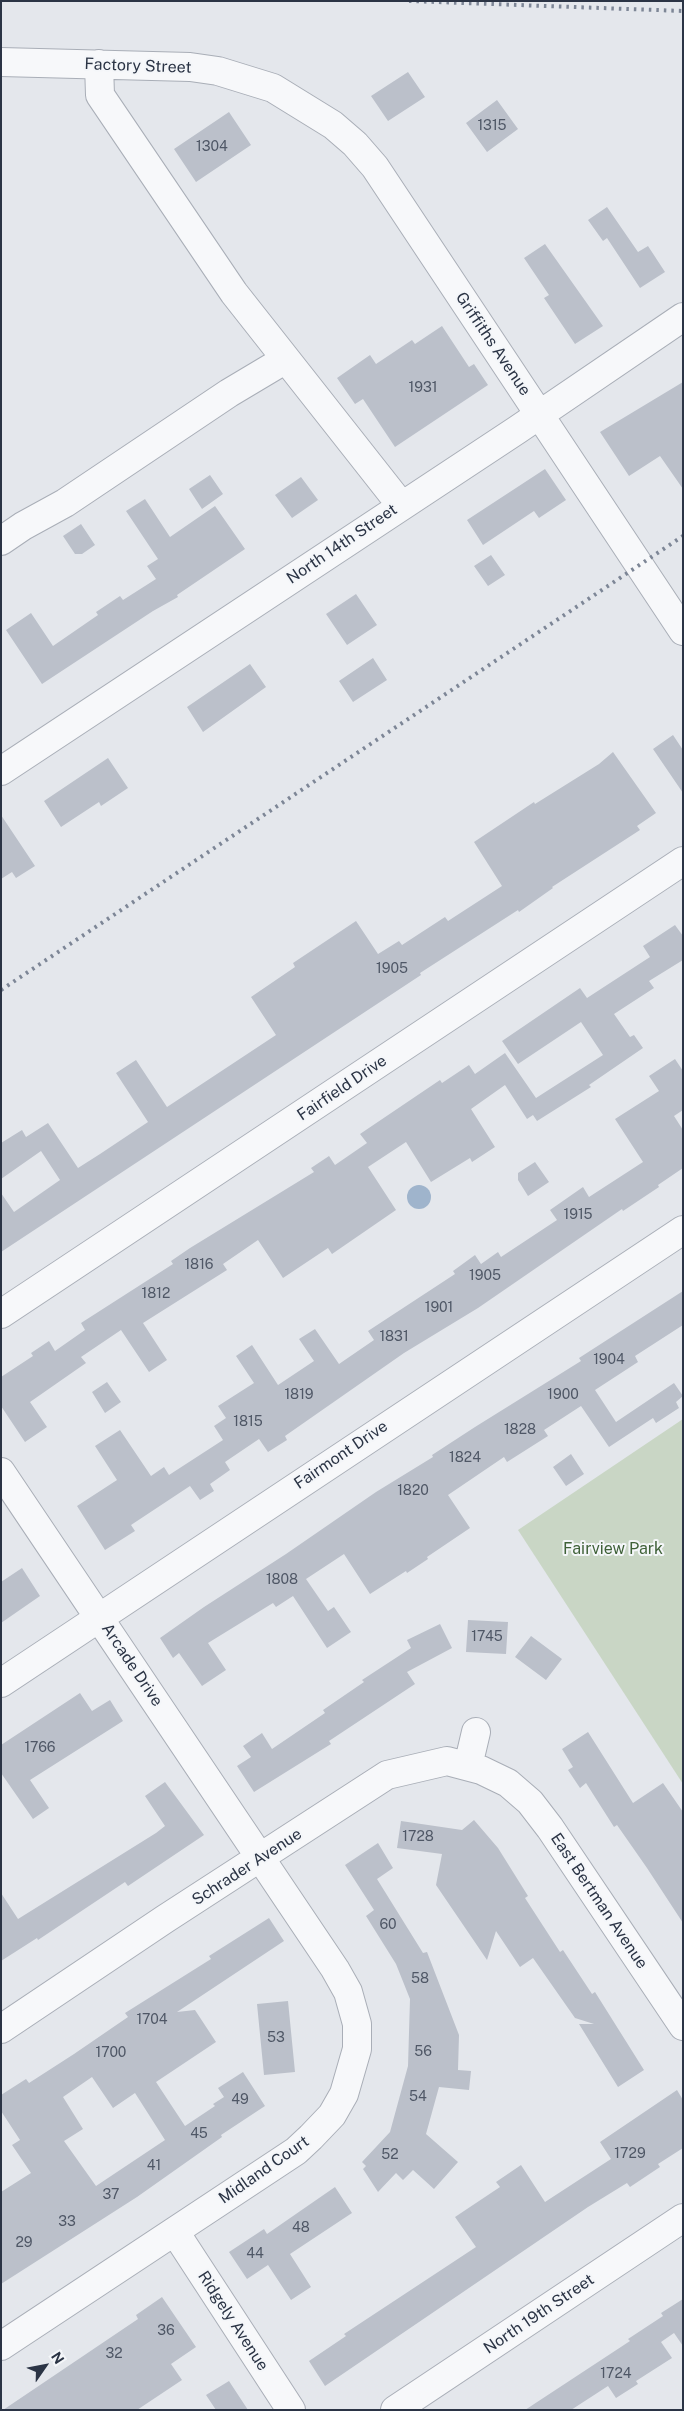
<!DOCTYPE html>
<html>
<head>
<meta charset="utf-8">
<style>
	body { margin:0 }
	#map { position:relative; width:684px; height:2411px; overflow:hidden; background:#e4e7ec; font-family:"Public Sans",sans-serif }
	canvas { display:block }
	.frame { position:absolute; inset:0; border:2px solid #2b3445; pointer-events:none }
	.north { position:absolute; left:20px; top:2341px; width:50px; height:50px; -webkit-text-stroke:4px #f4f6f9; paint-order:stroke; rotate:57deg; font-size:14px; font-weight:700; line-height:20px; text-align:center; color:#2b3445 }
	.north::after { content:''; display:block; margin:auto; width:18px; height:22px; background:#2b3445; clip-path:polygon(50% 0,100% 100%,50% 72%,0 100%) }
</style>
</head>
<body>
<div id="map">
<canvas width="684" height="2411"></canvas>
<div class="frame"></div>
<div class="north">N</div>
</div>
<script>
const ctx = document.querySelector('canvas').getContext('2d');
ctx.lineJoin = 'round';
function fill(path, color) {
  ctx.fillStyle = color;
  ctx.fill(path, 'evenodd');
}
function shape(rows) {
  const path = new Path2D();
  for (const r of rows) {
    if (r.length === 3) {
      path.moveTo(r[0] + r[2], r[1]);
      path.arc(r[0], r[1], r[2], 0, 2 * Math.PI);
      continue;
    }
    path.moveTo(r[0], r[1]);
    for (let i = 2; i < r.length; i += 2) path.lineTo(r[i], r[i + 1]);
  }
  return path;
}
function trace(path, color, width, dash) {
  ctx.strokeStyle = color;
  ctx.lineWidth = width;
  ctx.lineCap = dash ? 'butt' : 'round';
  ctx.setLineDash(dash || []);
  ctx.stroke(path);
}
function drawText(font, color, halo, rows, align = 'center') {
  ctx.font = font + ' "Public Sans",sans-serif';
  ctx.lineWidth = 4;
  ctx.setLineDash([]);
  ctx.textBaseline = 'middle';
  ctx.strokeStyle = halo;
  ctx.fillStyle = color;
  for (const [text, x, y, turn = 0] of rows) {
    ctx.save();
    ctx.translate(x, y);
    ctx.rotate((+turn || 0) * Math.PI / 180);
    ctx.textAlign = isNaN(turn) ? turn : align;
    if (halo) ctx.strokeText(text, 0, 0);
    ctx.fillText(text, 0, 0);
    ctx.restore();
  }
}
fill(shape([
	[683,1419,683,1784,518,1530]
]), '#c9d6c5');
fill(shape([
	[419,1197,12]
]), '#9fb4cc');
fill(shape([
	[408,72,425,97,388,121,371,96],
	[497,100,518,129,487,152,466,123],
	[229,112,251,145,196,182,174,149],
	[607,207,638,252,648,246,665,272,640,288,607,238,603,241,588,220],
	[545,244,603,326,575,344,544,298,549,295,524,258],
	[442,326,469,367,474,364,488,385,395,447,363,399,355,404,337,378,370,355,376,364,412,340,415,344],
	[683,382,683,489,660,456,629,476,600,432],
	[545,469,566,500,539,518,534,511,483,545,467,520],
	[210,475,223,494,202,509,189,489],
	[301,477,318,500,292,518,275,495],
	[145,499,170,537,215,506,245,549,177,595,178,597,153,611,42,684,6,630,31,613,53,646,98,615,96,612,120,596,123,600,156,579,147,566,158,559,126,511],
	[81,524,95,545,82,554,75,554,63,536],
	[491,555,505,575,488,586,474,566],
	[356,594,377,625,347,645,326,614],
	[373,658,387,680,353,702,339,681],
	[250,664,266,687,203,732,187,707],
	[673,735,683,750,683,793,653,749],
	[613,752,656,813,637,826,640,830,552,887,553,888,519,912,518,910,420,973,421,975,1,1252,1,1193,14,1212,60,1180,41,1151,1,1179,1,1143,22,1130,26,1137,48,1123,78,1168,100,1154,148,1122,116,1073,136,1060,167,1107,276,1035,251,997,295,967,293,963,356,921,378,954,399,941,402,945,445,917,448,921,502,886,474,842,534,802,535,804,599,764],
	[108,758,128,788,101,806,99,802,61,827,44,801],
	[1,815,35,866,16,878,12,872,1,879],
	[675,925,683,936,683,960,649,981,654,988,614,1014,630,1037,634,1035,643,1048,589,1085,591,1087,537,1121,533,1115,527,1119,505,1085,471,1109,495,1147,472,1162,470,1158,431,1182,406,1142,368,1167,396,1210,332,1254,328,1248,283,1278,258,1240,223,1264,227,1270,143,1323,167,1360,149,1372,121,1330,81,1357,86,1363,30,1402,47,1427,25,1442,1,1406,1,1377,33,1356,31,1353,49,1341,55,1351,85,1330,81,1323,173,1264,171,1261,190,1248,314,1172,311,1168,329,1156,335,1165,367,1143,360,1134,440,1080,442,1083,469,1065,475,1074,505,1053,536,1098,603,1055,581,1022,518,1064,502,1041,580,988,587,998,650,957,643,946],
	[675,1059,683,1071,683,1110,674,1116,683,1130,683,1168,658,1185,659,1187,623,1211,622,1209,478,1308,404,1353,285,1436,287,1440,268,1452,259,1439,225,1462,230,1470,210,1484,214,1491,200,1500,190,1486,131,1525,135,1531,105,1550,77,1506,117,1480,95,1446,120,1430,151,1476,164,1467,169,1475,223,1440,214,1426,226,1418,218,1406,254,1383,236,1356,252,1345,278,1385,314,1361,299,1339,315,1329,339,1364,374,1340,368,1331,455,1274,453,1271,475,1255,481,1264,498,1252,501,1257,557,1220,550,1210,583,1187,589,1197,643,1162,615,1119,659,1091,649,1076],
	[535,1162,549,1182,528,1196,518,1180,518,1173],
	[683,1291,683,1325,635,1356,638,1362,595,1390,616,1422,674,1383,683,1396,676,1402,679,1408,656,1423,653,1418,609,1447,581,1406,544,1430,548,1436,507,1462,504,1457,448,1495,470,1528,427,1557,428,1559,407,1573,406,1571,370,1594,344,1554,306,1579,328,1611,334,1607,351,1632,327,1648,293,1596,276,1607,273,1603,208,1643,226,1670,202,1686,179,1653,173,1658,160,1638,204,1607,286,1554,376,1492,433,1457,432,1455,475,1427,581,1361,579,1358],
	[107,1382,121,1402,105,1413,92,1392],
	[571,1454,584,1474,566,1486,553,1467],
	[22,1568,40,1596,1,1623,1,1582],
	[468,1620,508,1622,506,1654,466,1652],
	[440,1624,452,1648,407,1672,415,1684,329,1741,331,1744,254,1792,237,1766,251,1757,243,1746,262,1733,272,1749,325,1713,323,1710,364,1682,362,1680,411,1648,407,1640],
	[531,1636,562,1659,546,1680,515,1657],
	[80,1693,92,1711,110,1700,123,1721,30,1780,49,1808,33,1819,1,1773,1,1745],
	[588,1732,633,1803,663,1783,683,1812,683,1923,647,1868,617,1825,614,1827,586,1783,580,1788,568,1770,573,1767,562,1749],
	[165,1782,204,1835,128,1886,125,1882,38,1940,37,1938,1,1961,1,1893,18,1919,156,1833,165,1826,145,1796],
	[474,1820,498,1848,528,1896,525,1898,560,1952,563,1950,592,1994,595,1992,644,2070,618,2087,579,2024,594,2024,575,2018,533,1958,520,1967,496,1931,487,1960,436,1885,442,1854,397,1848,401,1821,462,1830],
	[378,1843,393,1868,377,1879,423,1953,427,1952,459,2035,458,2070,471,2071,469,2090,439,2087,426,2134,458,2162,434,2189,413,2170,403,2180,396,2173,378,2192,363,2169,366,2166,362,2162,390,2132,408,2066,410,1999,396,1964,366,1916,374,1910,345,1865],
	[269,1918,284,1941,177,2012,195,2010,216,2042,156,2082,185,2126,215,2106,213,2104,224,2097,218,2088,243,2072,265,2106,221,2135,222,2137,137,2197,1,2284,1,2192,31,2173,12,2145,20,2140,1,2111,1,2095,26,2079,29,2083,74,2054,128,2017,125,2013,211,1959,209,1956],
	[92,2077,113,2108,135,2093,165,2140,96,2186,64,2141,83,2129,63,2097],
	[288,2001,295,2072,264,2075,257,2004],
	[677,2090,683,2100,683,2148,658,2164,660,2167,630,2187,627,2183,588,2207,325,2386,309,2361,346,2336,344,2334,476,2247,455,2217,500,2187,496,2182,521,2165,545,2202,611,2159,600,2142],
	[335,2187,352,2213,290,2254,311,2287,291,2300,268,2265,247,2279,229,2252,264,2229,267,2234],
	[162,2297,196,2347,171,2364,182,2380,137,2410,3,2410,138,2319,136,2315],
	[683,2299,683,2346,674,2333,661,2342,672,2358,636,2381,638,2384,616,2398,608,2386,571,2410,525,2410,630,2341,628,2339,663,2316,661,2313],
	[229,2381,248,2410,216,2410,206,2395]
]), '#bbc0ca');
const minor = shape([
	[1,62,190,67,218,71,273,88,333,125,355,144,375,167,683,631],
	[99,64,100,95,234,293,401,505],
	[1,541,23,526,65,503,229,393,286,359],
	[1,771,517,430,683,317],
	[1,1314,683,861],
	[1,1472,335,1969,348,1992,357,2024,357,2049,344,2094,332,2115,311,2137,296,2151,1,2346],
	[1,1683,683,1230],
	[468,1766,476,1732],
	[1,2029,165,1919,387,1775,447,1761,481,1770,508,1783,530,1802,550,1828,683,2026],
	[175,2232,291,2410],
	[395,2410,683,2218]
]);
trace(minor, '#a9aeb7', 30);
trace(minor, '#f7f8fa', 28);
trace(shape([
	[409,1,683,11],
	[1,990,683,536]
]), '#7d8696', 4, [2.5, 5]);
drawText('14px', '#4f5766', null, [
	["1315",492,126],
	["1304",212,147],
	["1931",423,388],
	["1905",392,969],
	["1915",578,1215],
	["1816",199,1265],
	["1905",485,1276],
	["1812",156,1294],
	["1901",439,1308],
	["1831",394,1337],
	["1904",609,1360],
	["1819",299,1395],
	["1900",563,1395],
	["1815",248,1422],
	["1828",520,1430],
	["1824",465,1458],
	["1820",413,1491],
	["1808",282,1580],
	["1745",487,1637],
	["1766",40,1748],
	["1728",418,1837],
	["60",388,1925],
	["58",420,1979],
	["1704",152,2020],
	["53",276,2038],
	["56",423,2052],
	["1700",111,2053],
	["54",418,2097],
	["49",240,2100],
	["45",199,2134],
	["1729",630,2154],
	["52",390,2155],
	["41",154,2166],
	["37",111,2195],
	["33",67,2222],
	["48",301,2228],
	["29",24,2243],
	["44",255,2254],
	["36",166,2331],
	["32",114,2354],
	["1724",616,2374]
]);
drawText('16px', '#2b3445', '#f4f6f9', [
	["Factory Street",138,66,2],
	["Griffiths Avenue",493,344,56],
	["North 14th Street",342,544,-34],
	["Fairfield Drive",342,1088,-34],
	["Fairmont Drive",341,1455,-34],
	["Arcade Drive",132,1665,56],
	["Schrader Avenue",247,1867,-33],
	["East Bertman Avenue",599,1901,56],
	["Midland Court",264,2170,-35],
	["North 19th Street",539,2314,-34],
	["Ridgely Avenue",233,2321,57]
]);
drawText('16px', '#3f6138', '#f4f6f9', [
	["Fairview Park",613,1549]
]);
</script>
</body>
</html>
